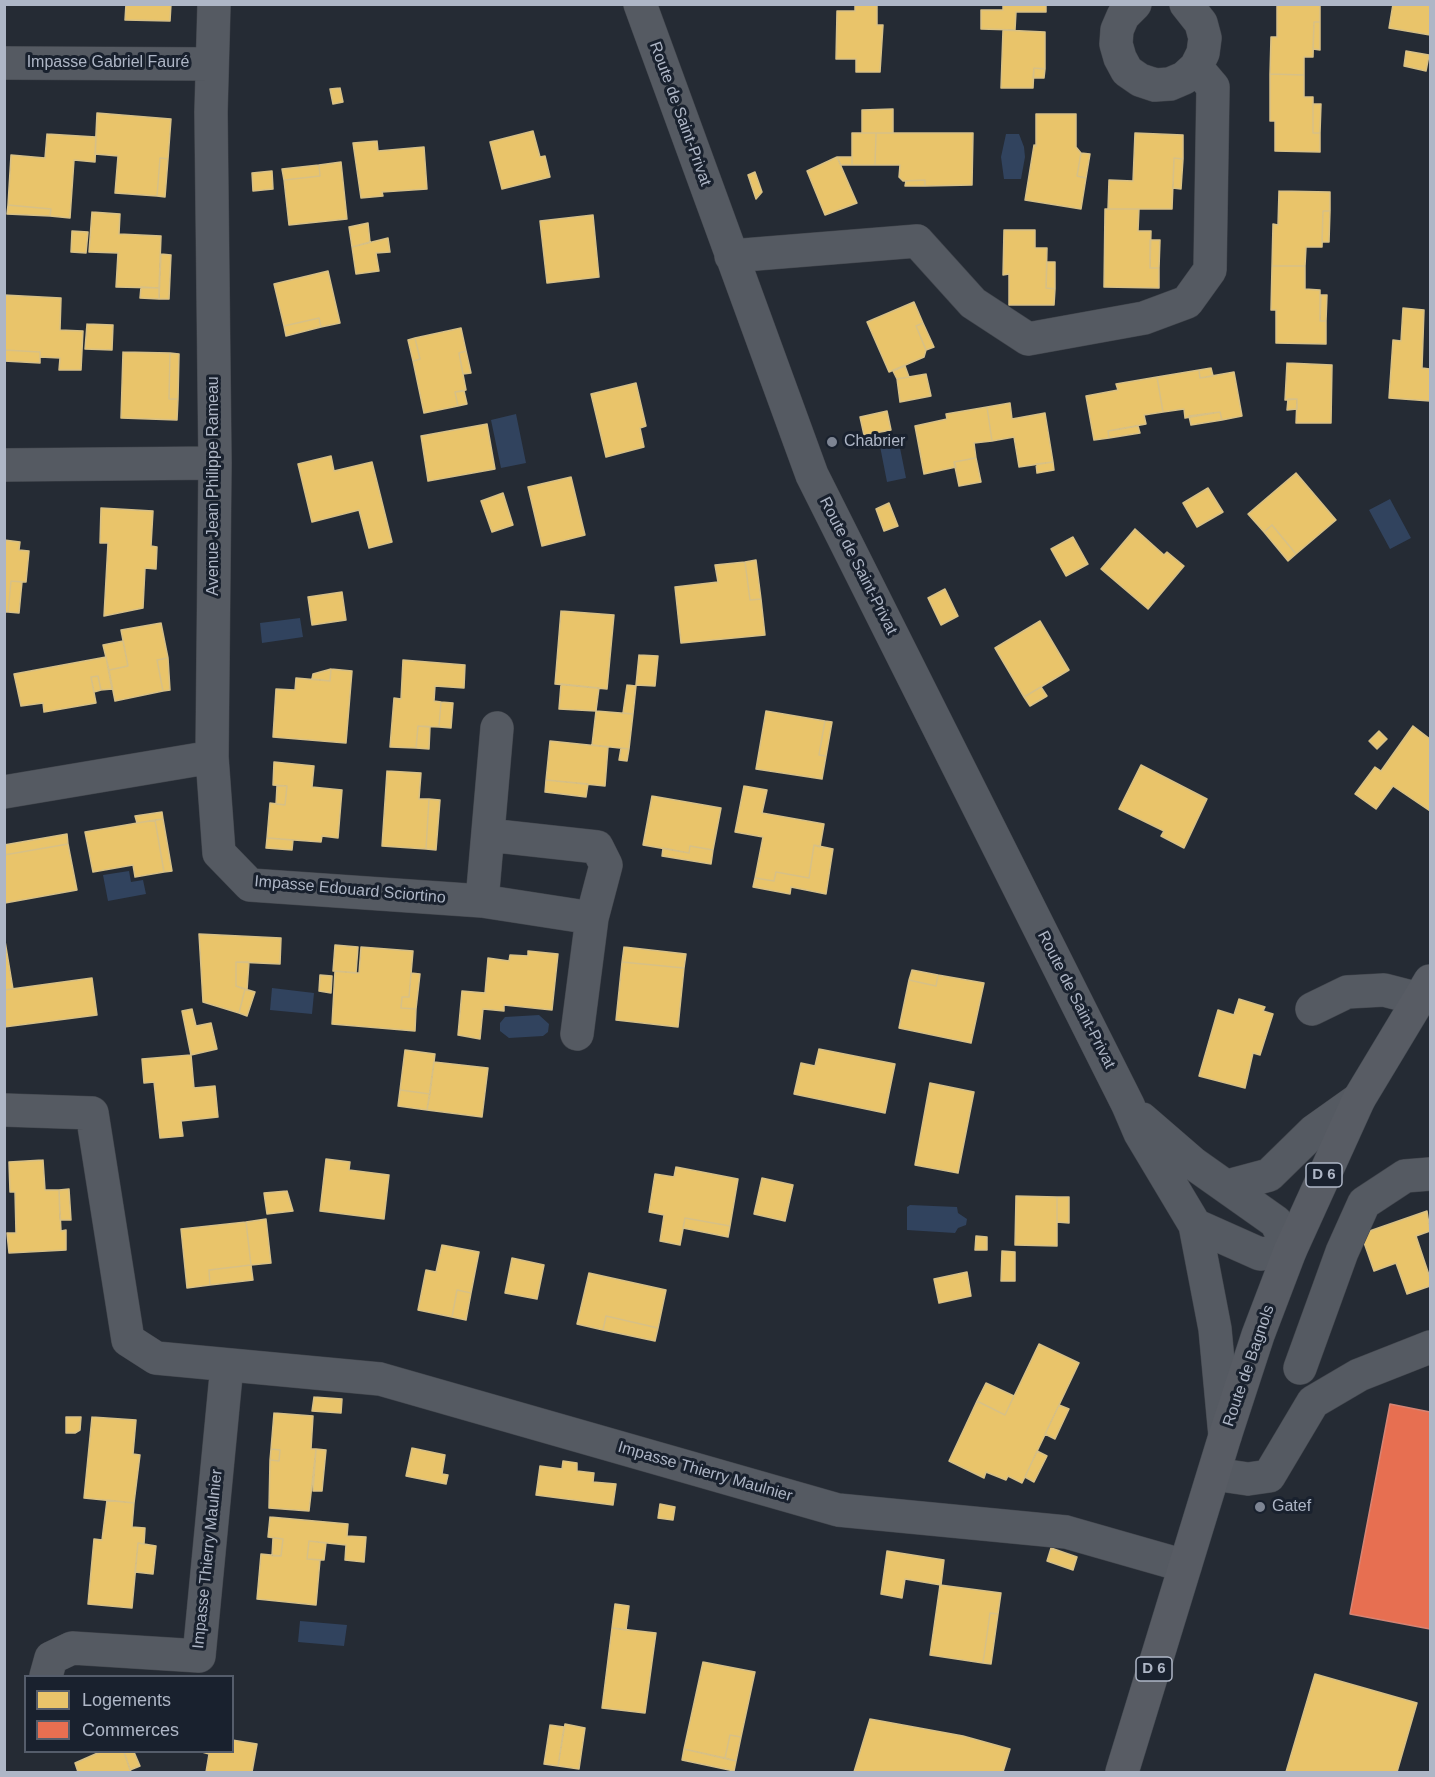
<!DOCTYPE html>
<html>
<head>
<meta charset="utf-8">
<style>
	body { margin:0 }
	#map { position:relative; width:1435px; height:1777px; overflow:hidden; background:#252b34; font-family:Helvetica,sans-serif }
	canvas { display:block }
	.frame { position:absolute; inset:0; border:6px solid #aeb6c6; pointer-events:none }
	.legend { position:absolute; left:24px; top:1675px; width:210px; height:78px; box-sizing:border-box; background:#19212e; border:2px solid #555d6b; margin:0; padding:8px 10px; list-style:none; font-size:18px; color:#aeb6c6 }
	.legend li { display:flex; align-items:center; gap:12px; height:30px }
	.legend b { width:30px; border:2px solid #555d6b }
</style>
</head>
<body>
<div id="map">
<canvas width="1435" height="1777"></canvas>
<div class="frame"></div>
<ul class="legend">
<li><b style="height:16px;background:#e9c46a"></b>Logements</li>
<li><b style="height:16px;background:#e76f51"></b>Commerces</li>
</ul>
</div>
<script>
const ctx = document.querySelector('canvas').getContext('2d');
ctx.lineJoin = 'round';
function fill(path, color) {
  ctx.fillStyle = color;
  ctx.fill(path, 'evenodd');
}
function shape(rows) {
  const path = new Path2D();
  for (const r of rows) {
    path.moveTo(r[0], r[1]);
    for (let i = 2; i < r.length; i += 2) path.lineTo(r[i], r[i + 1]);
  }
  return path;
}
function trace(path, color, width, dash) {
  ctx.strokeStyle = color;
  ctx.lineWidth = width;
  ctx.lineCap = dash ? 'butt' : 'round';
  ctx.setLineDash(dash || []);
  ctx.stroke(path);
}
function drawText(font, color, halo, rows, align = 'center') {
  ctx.font = font + ' Helvetica,sans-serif';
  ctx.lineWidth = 6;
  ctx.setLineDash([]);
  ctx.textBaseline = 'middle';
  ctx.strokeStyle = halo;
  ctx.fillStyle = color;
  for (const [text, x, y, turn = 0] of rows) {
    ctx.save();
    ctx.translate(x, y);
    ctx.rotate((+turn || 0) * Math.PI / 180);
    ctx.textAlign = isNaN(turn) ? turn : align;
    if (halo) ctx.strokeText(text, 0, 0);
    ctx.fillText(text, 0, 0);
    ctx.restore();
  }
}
fill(shape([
	[1006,134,1019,134,1024,147,1025,157,1021,179,1004,179,1001,157],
	[516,414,526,463,501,468,491,420],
	[898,438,906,478,887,482,879,441],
	[1390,499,1411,538,1390,549,1369,510],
	[300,618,303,637,262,643,260,623],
	[129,871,131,882,143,880,146,894,108,901,103,875],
	[272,988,314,993,312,1014,270,1010],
	[539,1015,549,1024,548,1032,543,1036,509,1038,500,1031,500,1023,505,1017],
	[910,1205,957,1207,958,1213,967,1219,966,1225,958,1228,955,1233,907,1230,907,1207],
	[300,1621,347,1625,344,1646,298,1642]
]), '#31435e');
const homes = shape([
	[126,4,171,4,170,21,125,20,126,4],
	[855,4,877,4,877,25,883,25,880,72,856,72,856,59,836,59,837,11,855,11,855,4],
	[1003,4,1046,4,1046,12,1016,12,1015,30,981,29,981,10,1003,10,1003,4],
	[1277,4,1320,4,1320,22,1314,22,1313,57,1304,57,1304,75,1270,74,1271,37,1277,37,1277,4],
	[1393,4,1430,4,1430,35,1389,28,1393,4],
	[1314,22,1320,22,1320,50,1313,49,1314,22],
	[1003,30,1045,32,1045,69,1034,68,1033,88,1001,88,1003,30],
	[1406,51,1429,55,1426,71,1404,66,1406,51],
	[1034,68,1045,69,1044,78,1033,78,1034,68],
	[1270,74,1304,75,1304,97,1313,97,1313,133,1320,133,1320,152,1275,151,1275,121,1270,121,1270,74],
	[340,88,343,102,333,104,330,89,340,88],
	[1313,104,1321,104,1320,133,1313,133,1313,104],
	[893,109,893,133,862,133,862,110,893,109],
	[97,113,171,119,168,159,160,158,157,196,115,193,118,156,95,154,97,113],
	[1036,114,1076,114,1076,147,1081,153,1077,176,1086,178,1081,209,1025,200,1034,145,1036,146,1036,114],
	[533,131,540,157,545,156,550,177,502,189,490,142,533,131],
	[852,133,876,133,875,165,852,165,852,133],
	[876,133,973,133,972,185,925,186,925,180,903,181,899,177,900,165,875,165,876,133],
	[1135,133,1183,135,1183,159,1174,158,1172,209,1108,209,1109,180,1133,181,1135,133],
	[47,134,96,137,95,162,74,160,70,218,50,216,51,209,8,205,11,155,45,158,47,134],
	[377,141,378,151,424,147,427,189,382,192,383,196,361,198,353,143,377,141],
	[1081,153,1090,154,1086,178,1077,176,1081,153],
	[837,157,852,157,852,165,841,165,837,157],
	[837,157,857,203,825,215,807,171,837,157],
	[160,158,168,159,165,197,157,196,160,158],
	[1174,158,1183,159,1181,189,1173,188,1174,158],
	[341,162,347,219,289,225,284,180,320,176,319,165,341,162],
	[319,165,320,176,284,180,282,169,319,165],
	[272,171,273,189,253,191,252,173,272,171],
	[755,172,762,192,756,199,748,175,755,172],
	[925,180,925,186,905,186,906,181,925,180],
	[1279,191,1330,192,1330,211,1323,211,1322,247,1306,247,1305,266,1272,266,1273,224,1278,225,1279,191],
	[8,205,51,209,50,216,7,214,8,205],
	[1105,209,1139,209,1138,231,1151,231,1150,268,1159,268,1159,288,1104,287,1105,209],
	[1323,211,1330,211,1329,242,1322,242,1323,211],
	[92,212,120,214,119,234,161,236,159,288,116,287,118,253,89,252,92,212],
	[593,215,599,277,547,283,540,221,593,215],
	[368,223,370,242,352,247,349,227,368,223],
	[1004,230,1035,230,1035,248,1047,248,1046,288,1055,289,1054,305,1009,305,1009,274,1003,275,1004,230],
	[72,231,88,232,86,253,71,252,72,231],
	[388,238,390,252,376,253,379,271,356,274,352,247,388,238],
	[1150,240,1160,240,1159,268,1150,268,1150,240],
	[161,254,171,255,169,299,159,299,161,254],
	[1047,262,1055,262,1055,289,1046,288,1047,262],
	[1272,266,1305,266,1305,289,1320,290,1320,321,1326,321,1326,344,1276,343,1276,310,1271,310,1272,266],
	[328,271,340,323,321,327,319,318,284,326,274,284,328,271],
	[141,287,159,288,159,299,140,298,141,287],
	[4,295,61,298,60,330,83,331,81,370,59,370,60,358,40,357,40,352,4,350,4,295],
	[1321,295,1327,295,1326,321,1320,321,1321,295],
	[914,302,923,323,916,326,926,350,924,357,889,372,867,322,914,302],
	[1403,308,1424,310,1422,368,1430,369,1430,401,1389,398,1393,340,1401,341,1403,308],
	[319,318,321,327,286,336,284,326,319,318],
	[923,323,934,347,926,350,916,326,923,323],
	[87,324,113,325,112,350,85,349,87,324],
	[461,328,466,351,459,353,466,390,455,392,458,406,424,413,413,361,420,359,415,338,461,328],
	[415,338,420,359,413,361,408,340,415,338],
	[4,350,40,352,40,363,4,361,4,350],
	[466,351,471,373,463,374,459,353,466,351],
	[123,352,170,353,169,399,178,399,177,420,121,418,123,352],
	[170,353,179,354,178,399,169,399,170,353],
	[1287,363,1332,365,1331,423,1296,423,1297,399,1285,400,1287,363],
	[905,366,909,377,897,379,893,371,905,366],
	[1211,368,1213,376,1200,378,1199,370,1211,368],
	[1199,370,1200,378,1234,372,1242,416,1222,420,1220,412,1185,418,1184,409,1163,412,1157,377,1199,370],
	[926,374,931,396,900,402,897,379,926,374],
	[1157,377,1163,412,1144,415,1146,424,1108,431,1109,438,1094,440,1086,396,1118,390,1116,384,1157,377],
	[636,383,646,426,640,428,644,447,606,457,591,394,636,383],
	[464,391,467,404,458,406,455,392,464,391],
	[1288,399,1297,399,1297,409,1287,410,1288,399],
	[1010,403,1012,419,1045,413,1053,462,1019,467,1014,437,992,441,987,407,1010,403],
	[987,407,992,441,974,443,976,458,954,462,956,467,924,474,915,426,947,419,946,414,987,407],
	[887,411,891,430,864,435,860,417,887,411],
	[1220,412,1222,420,1191,425,1189,416,1220,412],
	[487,424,495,469,428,481,421,436,487,424],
	[1138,426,1140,433,1109,438,1108,431,1138,426],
	[331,456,334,471,372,462,392,542,369,548,359,510,312,522,298,464,331,456],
	[976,458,981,482,959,486,954,462,976,458],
	[1053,462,1054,470,1037,473,1036,464,1053,462],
	[1296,473,1336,520,1296,554,1272,525,1264,532,1248,514,1296,473],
	[571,477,585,535,542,546,528,487,571,477],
	[1208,488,1223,512,1197,527,1183,503,1208,488],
	[503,493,513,525,492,532,481,501,503,493],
	[889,503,898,526,884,531,876,509,889,503],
	[101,508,153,511,151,546,157,547,156,569,145,568,143,608,104,616,108,543,100,543,101,508],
	[1272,525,1296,554,1288,561,1264,532,1272,525],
	[1135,529,1164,555,1167,552,1184,566,1148,609,1101,569,1135,529],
	[1073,537,1088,564,1066,576,1051,549,1073,537],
	[4,540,20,542,19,550,29,551,26,582,11,581,8,612,4,612,4,540],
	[756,560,761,599,750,600,745,562,756,560],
	[745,562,750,600,761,599,765,635,681,643,675,587,718,582,715,565,745,562],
	[11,581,22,582,19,613,8,612,11,581],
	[945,589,958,616,941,625,928,598,945,589],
	[342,592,346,620,312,625,308,597,342,592],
	[561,611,614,615,607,689,555,684,561,611],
	[1040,621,1069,670,1024,697,995,648,1040,621],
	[161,623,168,658,157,660,163,691,115,701,109,670,128,666,121,630,161,623],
	[123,641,128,666,109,670,103,645,123,641],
	[639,655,658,656,655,686,636,685,639,655],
	[106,657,112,689,101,690,98,676,91,677,96,703,44,712,43,703,21,706,14,674,106,657],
	[168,658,170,690,163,691,157,660,168,658],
	[403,660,465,665,464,688,435,686,434,701,441,702,439,727,418,726,416,748,390,747,394,698,401,699,403,660],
	[331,669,330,681,312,679,313,674,331,669],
	[331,669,352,671,346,743,273,737,276,689,295,690,296,678,330,681,331,669],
	[98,676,101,690,94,692,91,677,98,676],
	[561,684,599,688,596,711,559,709,561,684],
	[627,685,636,686,633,714,623,713,627,685],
	[1041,687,1047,696,1030,706,1024,697,1041,687],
	[441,702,453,703,451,728,439,727,441,702],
	[596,711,633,714,629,749,592,745,596,711],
	[766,711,825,721,819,755,826,756,822,779,756,769,766,711],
	[825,721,832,722,826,756,819,755,825,721],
	[418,726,430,727,429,749,416,748,418,726],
	[1413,726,1430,739,1430,811,1393,786,1376,809,1355,794,1375,767,1381,771,1413,726],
	[1379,731,1387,739,1377,749,1369,741,1379,731],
	[550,741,608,747,605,786,546,780,550,741],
	[621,748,629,749,627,761,619,760,621,748],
	[274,762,314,766,312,787,342,790,338,838,322,836,321,842,267,838,270,803,285,805,287,786,273,785,274,762],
	[1141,765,1207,799,1184,848,1161,836,1164,831,1119,809,1141,765],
	[387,771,421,773,419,799,429,799,426,849,382,846,387,771],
	[546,780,588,784,586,797,545,792,546,780],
	[277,786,287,786,285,805,276,804,277,786],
	[744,786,767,790,762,813,824,824,820,847,814,845,809,878,776,872,774,881,755,878,763,837,735,832,744,786],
	[652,796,721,808,713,850,690,846,689,853,643,845,652,796],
	[429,799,440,800,436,850,426,849,429,799],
	[162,812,163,819,137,823,135,816,162,812],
	[163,819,172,871,164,872,155,820,163,819],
	[155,820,164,872,135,877,133,865,93,872,85,832,155,820],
	[67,834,68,844,4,855,4,845,67,834],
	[267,838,293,840,292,850,266,848,267,838],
	[68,844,77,890,5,903,4,914,4,855,68,844],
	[814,845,833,849,826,894,791,887,790,894,753,887,755,878,774,881,776,872,809,878,814,845],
	[690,846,713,850,711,864,662,856,663,848,689,853,690,846],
	[199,934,281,938,280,964,236,962,236,986,245,989,239,1013,203,1002,199,934],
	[4,935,13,989,4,990,4,935],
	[335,945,358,947,356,973,333,971,335,945],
	[361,947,413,951,409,997,402,997,401,1008,416,1009,415,1031,332,1024,335,971,359,973,361,947],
	[624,947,686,954,684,968,622,962,624,947],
	[528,951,558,954,552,1010,504,1005,504,1011,483,1009,480,1039,458,1035,462,991,485,993,488,958,509,961,510,955,528,956,528,951],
	[236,962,249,962,247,990,236,986,236,962],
	[622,962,684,968,678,1027,616,1020,622,962],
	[912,970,938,975,936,986,909,980,912,970],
	[411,973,420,974,416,1009,401,1008,402,997,409,997,411,973],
	[320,975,332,976,331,993,319,991,320,975],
	[938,975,984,983,971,1043,899,1028,909,980,936,986,938,975],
	[92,978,97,1015,4,1027,4,990,92,978],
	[245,989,255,992,247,1016,239,1013,245,989],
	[1239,999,1265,1007,1263,1011,1273,1014,1260,1055,1253,1053,1245,1088,1199,1076,1218,1010,1234,1015,1239,999],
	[192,1009,196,1026,211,1023,217,1049,191,1055,182,1011,192,1009],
	[819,1049,895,1064,885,1113,794,1094,801,1063,815,1066,819,1049],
	[405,1050,435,1054,430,1094,400,1090,405,1050],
	[191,1055,194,1088,215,1086,218,1117,181,1121,183,1136,160,1138,154,1082,144,1083,142,1059,191,1055],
	[434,1062,488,1068,482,1117,427,1110,434,1062],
	[930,1083,974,1092,958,1173,915,1165,930,1083],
	[400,1090,430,1094,427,1110,398,1106,400,1090],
	[326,1159,350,1162,349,1170,389,1175,384,1219,320,1211,326,1159],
	[43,1160,45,1190,59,1190,61,1231,66,1230,66,1250,9,1253,7,1233,16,1233,15,1192,10,1192,9,1162,43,1160],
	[676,1167,738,1179,730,1226,685,1218,680,1245,660,1241,664,1215,649,1212,655,1174,674,1177,676,1167],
	[762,1178,793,1185,785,1221,754,1214,762,1178],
	[69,1189,71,1220,60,1220,59,1190,69,1189],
	[287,1191,293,1211,267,1214,264,1193,287,1191],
	[1016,1196,1057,1197,1057,1246,1015,1245,1016,1196],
	[1057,1197,1069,1197,1069,1223,1057,1222,1057,1197],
	[1427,1211,1430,1231,1416,1236,1430,1278,1430,1286,1407,1294,1396,1263,1374,1271,1361,1234,1427,1211],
	[685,1218,730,1226,728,1237,683,1228,685,1218],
	[266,1219,271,1263,251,1265,246,1222,266,1219],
	[246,1222,251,1265,209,1270,210,1285,187,1288,181,1229,246,1222],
	[976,1236,987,1237,987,1250,975,1250,976,1236],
	[442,1245,479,1252,471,1293,457,1290,452,1317,418,1310,426,1270,436,1272,442,1245],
	[1002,1251,1015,1252,1015,1281,1001,1281,1002,1251],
	[512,1258,544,1265,537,1299,505,1293,512,1258],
	[251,1265,253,1280,210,1285,209,1270,251,1265],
	[967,1272,971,1296,939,1303,934,1279,967,1272],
	[589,1273,666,1290,658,1328,606,1316,603,1330,577,1324,589,1273],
	[457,1290,471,1293,466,1320,452,1317,457,1290],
	[606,1316,658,1328,655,1341,603,1330,606,1316],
	[1039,1344,1079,1363,1022,1483,1008,1476,1006,1480,986,1472,984,1478,949,1461,977,1401,1005,1415,1039,1344],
	[986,1383,1014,1396,1005,1415,977,1401,986,1383],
	[314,1397,342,1399,341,1413,312,1411,314,1397],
	[1059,1405,1069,1409,1055,1439,1045,1434,1059,1405],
	[274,1413,313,1416,311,1449,316,1449,309,1511,269,1508,270,1460,279,1461,280,1450,271,1449,274,1413],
	[66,1417,81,1417,80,1430,75,1433,66,1433,66,1417],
	[92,1417,136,1420,133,1454,140,1455,134,1503,84,1498,92,1417],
	[412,1448,445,1455,442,1474,448,1475,446,1484,406,1476,412,1448],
	[271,1449,280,1450,279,1461,270,1460,271,1449],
	[316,1449,326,1450,322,1491,313,1491,316,1449],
	[1037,1451,1047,1456,1034,1482,1025,1477,1037,1451],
	[563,1461,577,1463,577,1471,594,1473,593,1482,616,1484,613,1505,536,1495,540,1466,562,1469,563,1461],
	[107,1500,134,1503,132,1527,145,1528,144,1544,138,1543,132,1608,88,1604,94,1539,102,1540,107,1500],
	[660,1504,675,1507,673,1520,658,1518,660,1504],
	[270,1517,348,1524,347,1536,366,1537,364,1562,345,1560,346,1545,309,1541,307,1559,320,1560,316,1605,257,1599,261,1554,281,1556,283,1539,268,1537,270,1517],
	[273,1538,283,1539,281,1556,272,1556,273,1538],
	[309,1541,326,1543,324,1560,307,1559,309,1541],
	[138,1543,156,1546,153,1574,135,1572,138,1543],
	[1051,1548,1077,1557,1073,1570,1047,1561,1051,1548],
	[887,1551,944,1560,941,1585,905,1579,902,1598,881,1594,887,1551],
	[940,1585,1001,1593,998,1614,990,1613,983,1663,930,1655,940,1585],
	[615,1604,629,1606,626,1630,612,1628,615,1604],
	[990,1613,998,1614,991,1664,983,1663,990,1613],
	[612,1628,656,1633,645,1713,602,1708,612,1628],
	[703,1662,755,1672,741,1737,730,1735,725,1758,684,1749,703,1662],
	[1315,1674,1417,1703,1397,1772,1286,1772,1315,1674],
	[870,1719,963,1736,1010,1749,1003,1772,854,1772,870,1719],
	[565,1724,585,1728,579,1769,558,1766,565,1724],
	[550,1725,564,1727,558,1766,544,1764,550,1725],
	[730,1735,741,1737,736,1761,725,1758,730,1735],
	[232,1740,257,1744,252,1772,206,1772,209,1754,202,1752,232,1752,232,1740],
	[684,1749,736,1761,734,1771,682,1760,684,1749],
	[100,1752,124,1752,131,1772,78,1772,75,1763,100,1752],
	[124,1752,134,1752,140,1766,130,1770,124,1752]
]);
fill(homes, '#e9c46a');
trace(homes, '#d7c086', 1.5);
const shops = shape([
	[1390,1404,1430,1412,1430,1629,1350,1614,1390,1404]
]);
fill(shops, '#e76f51');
trace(shops, '#d68474', 1.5);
const minor = shape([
	[640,4,812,475,1128,1105,1140,1133,1195,1225,1215,1329,1225,1436],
	[1135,4,1123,16,1117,30,1116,44,1120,58,1127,71,1140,80,1155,85,1170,84,1184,78,1196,67,1203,53,1205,38,1201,23,1186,4],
	[4,63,212,64],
	[731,256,917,241,973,303,1028,339,1144,318,1187,302,1210,270,1213,87,1196,67],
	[4,465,215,463],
	[212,757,219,853,250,885,482,901,497,728],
	[4,792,212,757,215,463,211,112,214,4],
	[482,901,592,918,606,865,597,847,488,835],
	[1312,1009,1347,992,1384,990,1419,999],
	[577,1034,592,918],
	[4,1110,92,1113,128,1340,156,1358,380,1379,838,1510,1066,1532,1185,1566],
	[1142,1119,1194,1164,1276,1222,1290,1251,1260,1254,1195,1225],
	[1228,1186,1269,1175,1314,1131,1359,1099],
	[1300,1368,1342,1252,1364,1203,1405,1176,1430,1174],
	[1214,1474,1248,1479,1269,1476,1313,1402,1359,1375,1430,1347],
	[46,1676,51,1658,72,1648,199,1656,227,1365]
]);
const major = shape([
	[1122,1772,1225,1436,1258,1335,1290,1251,1359,1099,1430,981]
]);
trace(minor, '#41454c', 34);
trace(major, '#424850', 34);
trace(minor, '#555a62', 33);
trace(major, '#585c64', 33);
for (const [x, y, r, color] of [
	[832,442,6,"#7e8593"],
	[1260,1507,6,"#7e8593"]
]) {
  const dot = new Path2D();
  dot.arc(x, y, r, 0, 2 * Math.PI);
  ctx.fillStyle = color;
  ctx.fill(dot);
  trace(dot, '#19212e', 2);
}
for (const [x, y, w] of [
	[1324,1175,36],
	[1154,1669,36]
]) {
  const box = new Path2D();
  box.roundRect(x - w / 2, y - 12, w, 24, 4.5);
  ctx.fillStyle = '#19212e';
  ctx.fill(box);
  trace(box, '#aeb6c6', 1.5);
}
drawText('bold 15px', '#aeb6c6', null, [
	["D 6",1324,1175],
	["D 6",1154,1669]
]);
drawText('16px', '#aeb6c6', '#19212e', [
	["Impasse Gabriel Fauré",108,63],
	["Route de Saint-Privat",680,114,70],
	["Avenue Jean Philippe Rameau",214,486,-90],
	["Route de Saint-Privat",858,566,63],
	["Impasse Edouard Sciortino",350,890,5],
	["Route de Saint-Privat",1076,1000,63],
	["Route de Bagnols",1249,1366,-71],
	["Impasse Thierry Maulnier",705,1472,16],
	["Impasse Thierry Maulnier",208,1559,-84]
]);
drawText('16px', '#aeb6c6', '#19212e', [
	["Chabrier",844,442],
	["Gatef",1272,1507]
], 'left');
</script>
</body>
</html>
